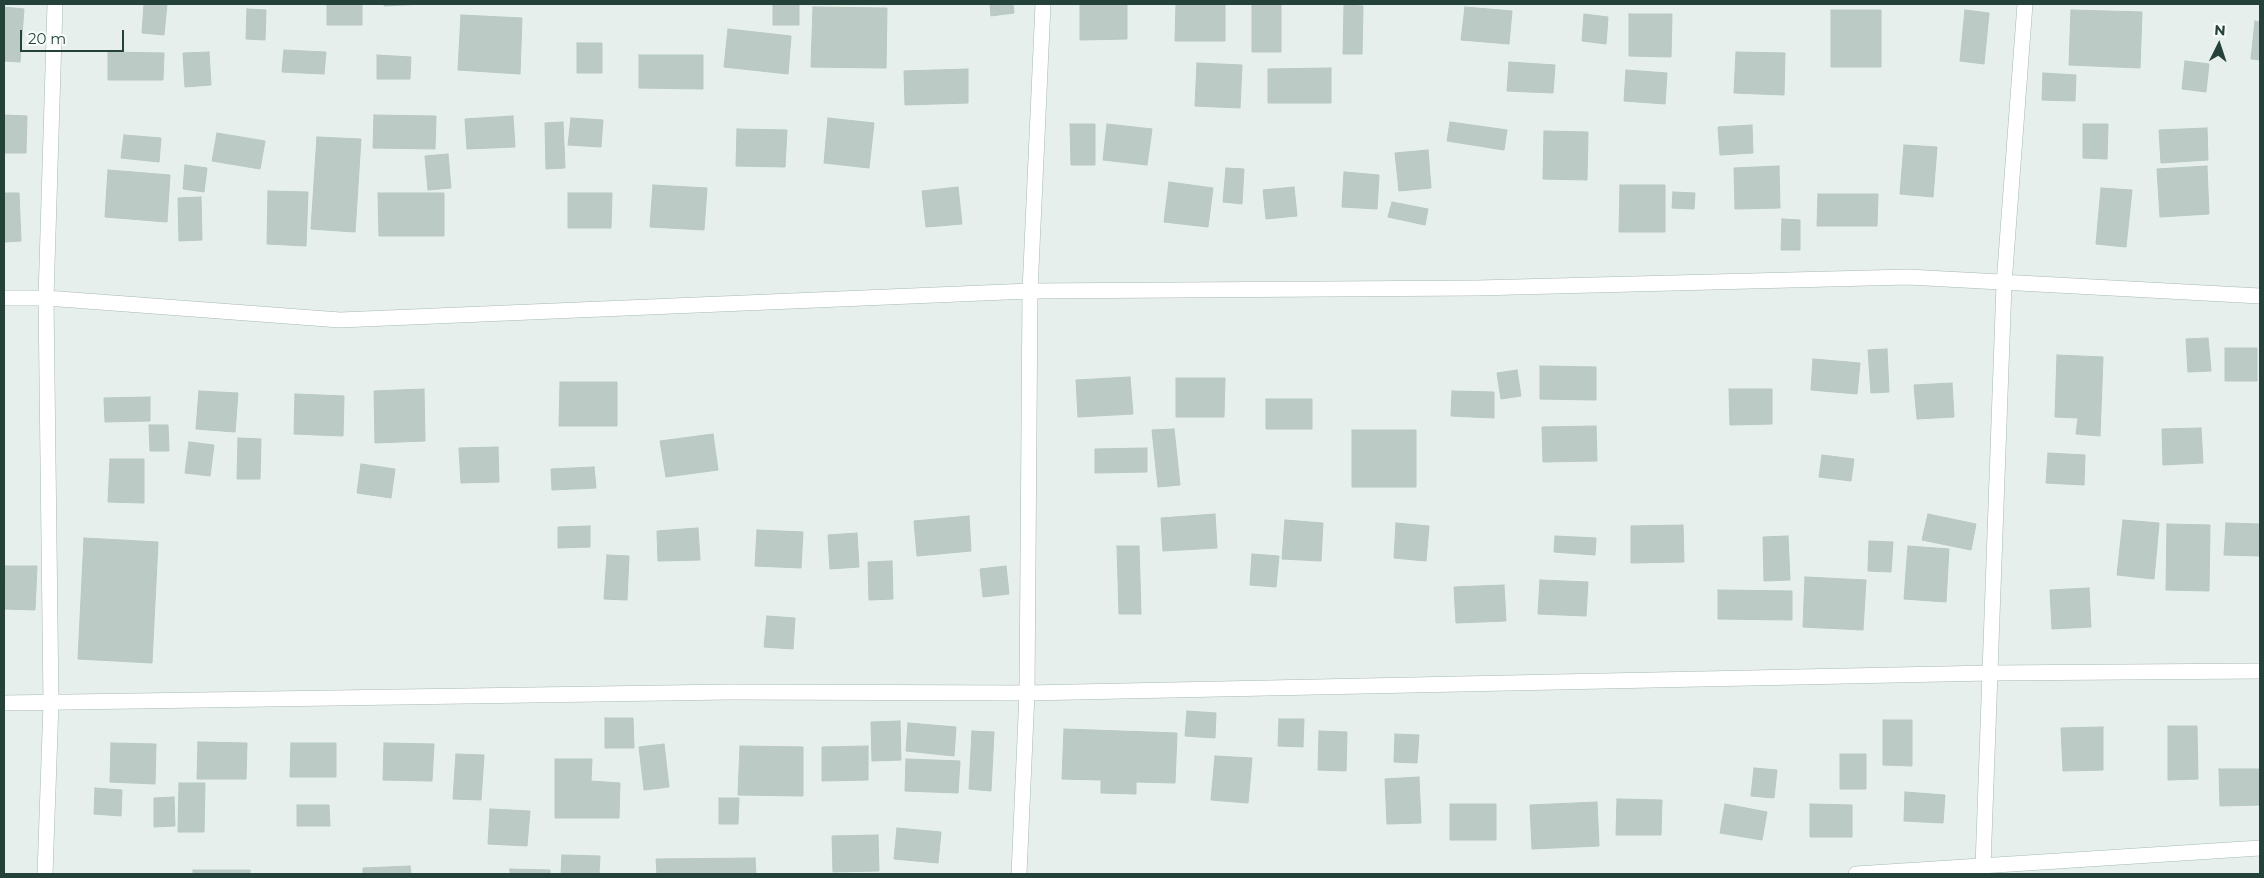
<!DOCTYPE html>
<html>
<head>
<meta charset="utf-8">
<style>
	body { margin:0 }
	#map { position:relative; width:2264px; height:878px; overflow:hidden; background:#e6efeb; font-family:Montserrat,sans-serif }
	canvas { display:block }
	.frame { position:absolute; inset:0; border:5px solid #24423a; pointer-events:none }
	.north { position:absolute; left:2194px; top:20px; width:50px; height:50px; -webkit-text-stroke:4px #f7fbf9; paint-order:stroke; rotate:4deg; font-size:14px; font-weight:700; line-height:20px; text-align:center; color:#24423a }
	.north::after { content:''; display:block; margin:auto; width:18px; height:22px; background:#24423a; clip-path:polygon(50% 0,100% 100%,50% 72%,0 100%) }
	.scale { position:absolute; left:20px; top:30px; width:104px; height:22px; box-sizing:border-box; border:2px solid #24423a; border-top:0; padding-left:6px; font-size:15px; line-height:18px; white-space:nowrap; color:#24423a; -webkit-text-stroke:4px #f7fbf9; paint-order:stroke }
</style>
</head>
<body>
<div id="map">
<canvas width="2264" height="878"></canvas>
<div class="frame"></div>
<div class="north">N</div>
<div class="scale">20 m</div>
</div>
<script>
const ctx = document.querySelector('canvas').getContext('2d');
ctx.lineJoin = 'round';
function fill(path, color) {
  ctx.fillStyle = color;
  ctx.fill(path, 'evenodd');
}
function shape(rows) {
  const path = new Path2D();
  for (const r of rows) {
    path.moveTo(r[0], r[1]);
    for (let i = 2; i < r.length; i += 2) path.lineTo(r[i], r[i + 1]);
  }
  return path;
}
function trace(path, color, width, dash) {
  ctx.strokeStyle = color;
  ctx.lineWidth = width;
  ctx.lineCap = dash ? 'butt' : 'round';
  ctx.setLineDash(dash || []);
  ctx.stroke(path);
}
const building = shape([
	[144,4,167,4,164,35,142,33,144,4],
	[327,4,362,4,362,25,327,25,327,4],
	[384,4,424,4,384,6,384,4],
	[773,4,799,4,799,25,773,25,773,4],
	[990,4,1013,4,1014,13,991,16,990,4],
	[1080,4,1127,4,1127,39,1080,40,1080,4],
	[1176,4,1225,4,1225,41,1175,41,1176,4],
	[1252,4,1281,4,1281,52,1252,52,1252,4],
	[1344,5,1363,6,1362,54,1343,54,1344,5],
	[4,7,24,9,20,62,4,61,4,7],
	[813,7,887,8,886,68,811,67,813,7],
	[1465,7,1512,11,1509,44,1461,40,1465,7],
	[247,9,266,10,265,40,246,39,247,9],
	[1831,10,1881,10,1881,67,1831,67,1831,10],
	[1965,10,1989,13,1984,64,1960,61,1965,10],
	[2071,10,2142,12,2140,68,2069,65,2071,10],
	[1584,14,1608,17,1606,44,1582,41,1584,14],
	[1629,14,1672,14,1671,57,1629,56,1629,14],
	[461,15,522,18,520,74,458,70,461,15],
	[2255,21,2260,22,2260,60,2251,59,2255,21],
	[728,29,791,36,788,74,724,67,728,29],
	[577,43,602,43,602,73,577,73,577,43],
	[284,50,326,52,324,74,282,72,284,50],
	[108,52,164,53,163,80,108,80,108,52],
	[209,52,211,85,185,87,183,53,209,52],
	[1736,52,1785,53,1784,95,1734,93,1736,52],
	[377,55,411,57,410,79,377,79,377,55],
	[639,55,703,55,703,89,639,88,639,55],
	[2185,61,2209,64,2206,92,2182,89,2185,61],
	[1509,62,1555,65,1553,93,1507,91,1509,62],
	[1197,63,1242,65,1240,108,1195,106,1197,63],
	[1331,68,1331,103,1268,103,1268,69,1331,68],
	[968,69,968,103,905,105,904,71,968,69],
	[1626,70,1667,73,1665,104,1624,101,1626,70],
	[2043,73,2076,75,2075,101,2042,100,2043,73],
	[4,115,27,116,26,153,4,153,4,115],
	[374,115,436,116,435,149,373,148,374,115],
	[513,116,515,147,467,149,465,119,513,116],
	[571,118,603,120,601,147,568,145,571,118],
	[828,118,874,123,869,168,824,163,828,118],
	[563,122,565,168,546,169,545,123,563,122],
	[1450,122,1507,130,1504,150,1447,141,1450,122],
	[1070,124,1095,124,1095,165,1071,165,1070,124],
	[1107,124,1152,129,1147,165,1103,160,1107,124],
	[2083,124,2108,124,2107,159,2083,158,2083,124],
	[1752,125,1753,153,1720,155,1718,127,1752,125],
	[2207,128,2208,160,2161,163,2159,130,2207,128],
	[737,129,787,130,785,167,736,166,737,129],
	[1544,131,1588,132,1587,180,1543,179,1544,131],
	[217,133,265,141,260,169,212,161,217,133],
	[124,135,161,138,159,162,121,158,124,135],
	[317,137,361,139,355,232,311,229,317,137],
	[1904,145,1937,147,1933,197,1900,194,1904,145],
	[1428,150,1431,188,1399,191,1395,153,1428,150],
	[448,154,451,188,428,190,425,156,448,154],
	[185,165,207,168,204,192,183,189,185,165],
	[1779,166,1780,208,1735,209,1734,168,1779,166],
	[2207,166,2209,214,2160,217,2157,169,2207,166],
	[1226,168,1244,169,1242,204,1223,202,1226,168],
	[108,170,170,175,167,222,105,217,108,170],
	[1344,172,1379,175,1377,209,1342,207,1344,172],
	[1169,182,1213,188,1208,227,1164,222,1169,182],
	[653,185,707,188,704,230,650,227,653,185],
	[1620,185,1665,185,1665,232,1619,232,1620,185],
	[958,187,962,224,926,227,922,191,958,187],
	[1294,187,1297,216,1266,219,1263,190,1294,187],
	[2101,188,2132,190,2126,247,2096,244,2101,188],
	[268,191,308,192,306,246,267,244,268,191],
	[1673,192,1695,193,1694,209,1672,208,1673,192],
	[4,193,19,193,21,241,4,242,4,193],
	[378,193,444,193,444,236,379,236,378,193],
	[568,193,612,193,611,228,568,228,568,193],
	[1818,194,1878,194,1877,226,1817,226,1818,194],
	[201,197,202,240,179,241,178,198,201,197],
	[1392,202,1428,209,1425,225,1388,217,1392,202],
	[1782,219,1800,220,1800,250,1781,250,1782,219],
	[2208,338,2211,371,2188,372,2186,339,2208,338],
	[2225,348,2257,348,2257,381,2225,381,2225,348],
	[1887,349,1889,392,1871,393,1868,350,1887,349],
	[2057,355,2103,357,2100,436,2076,434,2078,418,2055,417,2057,355],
	[1813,359,1860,363,1857,394,1811,390,1813,359],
	[1540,366,1596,367,1596,400,1540,399,1540,366],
	[1517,370,1521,396,1501,399,1497,373,1517,370],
	[1130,377,1133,414,1078,417,1076,380,1130,377],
	[1176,378,1225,378,1224,417,1176,417,1176,378],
	[560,382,617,382,617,426,559,426,560,382],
	[1952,383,1954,417,1917,419,1914,385,1952,383],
	[424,389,425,441,375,443,374,391,424,389],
	[1729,389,1772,389,1772,424,1730,425,1729,389],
	[199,391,238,393,235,432,196,429,199,391],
	[1452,391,1494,392,1494,418,1451,416,1452,391],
	[295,394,344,396,343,436,294,434,295,394],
	[150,397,150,421,105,422,104,398,150,397],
	[1266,399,1312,399,1312,429,1266,429,1266,399],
	[149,425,168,425,169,451,150,451,149,425],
	[1596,426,1597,461,1543,462,1542,427,1596,426],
	[2201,428,2203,463,2163,465,2162,429,2201,428],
	[1174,429,1180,485,1158,487,1152,430,1174,429],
	[1352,430,1416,430,1416,487,1352,487,1352,430],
	[713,434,718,470,666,477,660,441,713,434],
	[238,438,261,439,260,479,237,479,238,438],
	[189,442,214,445,210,476,185,473,189,442],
	[498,447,499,482,461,483,459,448,498,447],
	[1147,448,1147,472,1095,473,1095,449,1147,448],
	[2048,453,2085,455,2084,485,2046,483,2048,453],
	[1822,455,1854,459,1851,481,1819,477,1822,455],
	[110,459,144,459,144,503,108,502,110,459],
	[361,464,395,469,391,498,357,493,361,464],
	[594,467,596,488,552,490,551,469,594,467],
	[1215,514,1217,548,1163,551,1161,518,1215,514],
	[1928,514,1976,524,1971,550,1922,540,1928,514],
	[969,516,971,551,917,556,914,521,969,516],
	[1285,520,1323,523,1321,561,1282,559,1285,520],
	[2123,520,2159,523,2154,579,2117,575,2123,520],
	[1396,523,1429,526,1426,561,1394,558,1396,523],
	[2226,523,2260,524,2260,556,2224,555,2226,523],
	[2167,524,2210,525,2209,591,2166,590,2167,524],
	[1683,525,1684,562,1631,563,1631,526,1683,525],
	[590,526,590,547,558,548,558,527,590,526],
	[698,528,700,560,658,561,657,531,698,528],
	[757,530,803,532,801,568,755,566,757,530],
	[857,533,859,567,830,569,828,535,857,533],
	[1555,536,1596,538,1595,555,1554,552,1555,536],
	[1788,536,1790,580,1764,581,1763,537,1788,536],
	[84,538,158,542,152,663,78,659,84,538],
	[1869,541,1893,542,1891,572,1868,571,1869,541],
	[1117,546,1139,546,1141,614,1119,614,1117,546],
	[1908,546,1949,549,1946,602,1904,599,1908,546],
	[1252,554,1279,556,1276,587,1250,585,1252,554],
	[607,555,629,556,627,600,604,599,607,555],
	[892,561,893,599,869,600,868,562,892,561],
	[5,566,37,566,35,610,4,609,5,566],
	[1006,566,1009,594,983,597,980,569,1006,566],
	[1805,577,1866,580,1863,630,1803,627,1805,577],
	[1540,580,1588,582,1586,616,1538,614,1540,580],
	[1504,585,1506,621,1456,623,1454,587,1504,585],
	[2089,588,2091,627,2052,629,2050,590,2089,588],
	[1718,590,1792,591,1792,620,1718,619,1718,590],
	[767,616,795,618,793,649,764,647,767,616],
	[1187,711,1216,713,1215,738,1185,736,1187,711],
	[605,718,633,718,634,748,605,748,605,718],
	[1279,719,1304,719,1303,747,1278,746,1279,719],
	[1883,720,1912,720,1912,766,1883,765,1883,720],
	[900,721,901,760,872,761,871,722,900,721],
	[908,723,956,727,954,756,906,751,908,723],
	[2168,726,2197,726,2198,779,2168,780,2168,726],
	[2103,727,2103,770,2063,771,2061,728,2103,727],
	[1064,729,1177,733,1175,783,1136,782,1136,794,1101,793,1101,780,1062,779,1064,729],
	[972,731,994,732,991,791,969,789,972,731],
	[1319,731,1347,732,1346,771,1318,770,1319,731],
	[1395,734,1419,735,1417,763,1394,762,1395,734],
	[198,742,247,743,246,779,197,779,198,742],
	[111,743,156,744,155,784,110,782,111,743],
	[291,743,336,743,336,777,290,777,291,743],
	[384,743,434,744,432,781,383,780,384,743],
	[664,744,669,787,644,790,639,747,664,744],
	[740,746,803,747,803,796,738,795,740,746],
	[868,746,868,780,822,781,822,747,868,746],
	[456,754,484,755,481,800,453,799,456,754],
	[1840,754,1866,754,1866,789,1840,789,1840,754],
	[1215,756,1252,758,1248,803,1211,800,1215,756],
	[555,759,592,759,591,781,620,783,619,818,555,818,555,759],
	[906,759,960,761,958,793,905,791,906,759],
	[1754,768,1777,770,1774,798,1751,796,1754,768],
	[2219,769,2260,769,2260,805,2220,806,2219,769],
	[1419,777,1421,823,1387,824,1385,779,1419,777],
	[179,783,205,783,204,832,178,832,179,783],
	[95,788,122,790,121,816,94,814,95,788],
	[1905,792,1945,795,1943,823,1904,821,1905,792],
	[174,797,175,826,154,827,154,798,174,797],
	[719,798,739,798,738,824,719,824,719,798],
	[1617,799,1662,800,1661,835,1616,835,1617,799],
	[1597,802,1599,846,1532,849,1530,805,1597,802],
	[1450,804,1496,804,1496,840,1450,840,1450,804],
	[1725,804,1767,812,1762,840,1720,833,1725,804],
	[1810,804,1852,805,1852,837,1810,837,1810,804],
	[297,805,329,805,330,826,297,826,297,805],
	[490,809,530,811,527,846,488,844,490,809],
	[897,828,941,832,938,863,894,859,897,828],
	[878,835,879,871,833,872,832,836,878,835],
	[562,855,600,856,599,874,561,874,562,855],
	[755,858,756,874,657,874,656,859,755,858],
	[410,866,411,874,363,874,363,868,410,866],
	[510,869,550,870,550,874,510,874,510,869],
	[193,870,250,870,250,874,193,874,193,870]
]);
fill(building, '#bbcac4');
trace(building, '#b8c9c2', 1);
const street = shape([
	[4,298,46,298,340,320,1030,291,1477,288,1908,277,2260,296],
	[4,703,730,692,1027,693,1991,673,2260,671],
	[1983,866,2004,284,2025,4],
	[45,874,51,703,46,298,55,4],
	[1019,874,1027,693,1030,291,1043,4]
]);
const secondary = shape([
	[1856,874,2260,848]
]);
trace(street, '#a8b8b2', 16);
trace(secondary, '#a4bbb3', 16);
trace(street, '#fff', 15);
trace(secondary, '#fff', 15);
</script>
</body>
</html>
